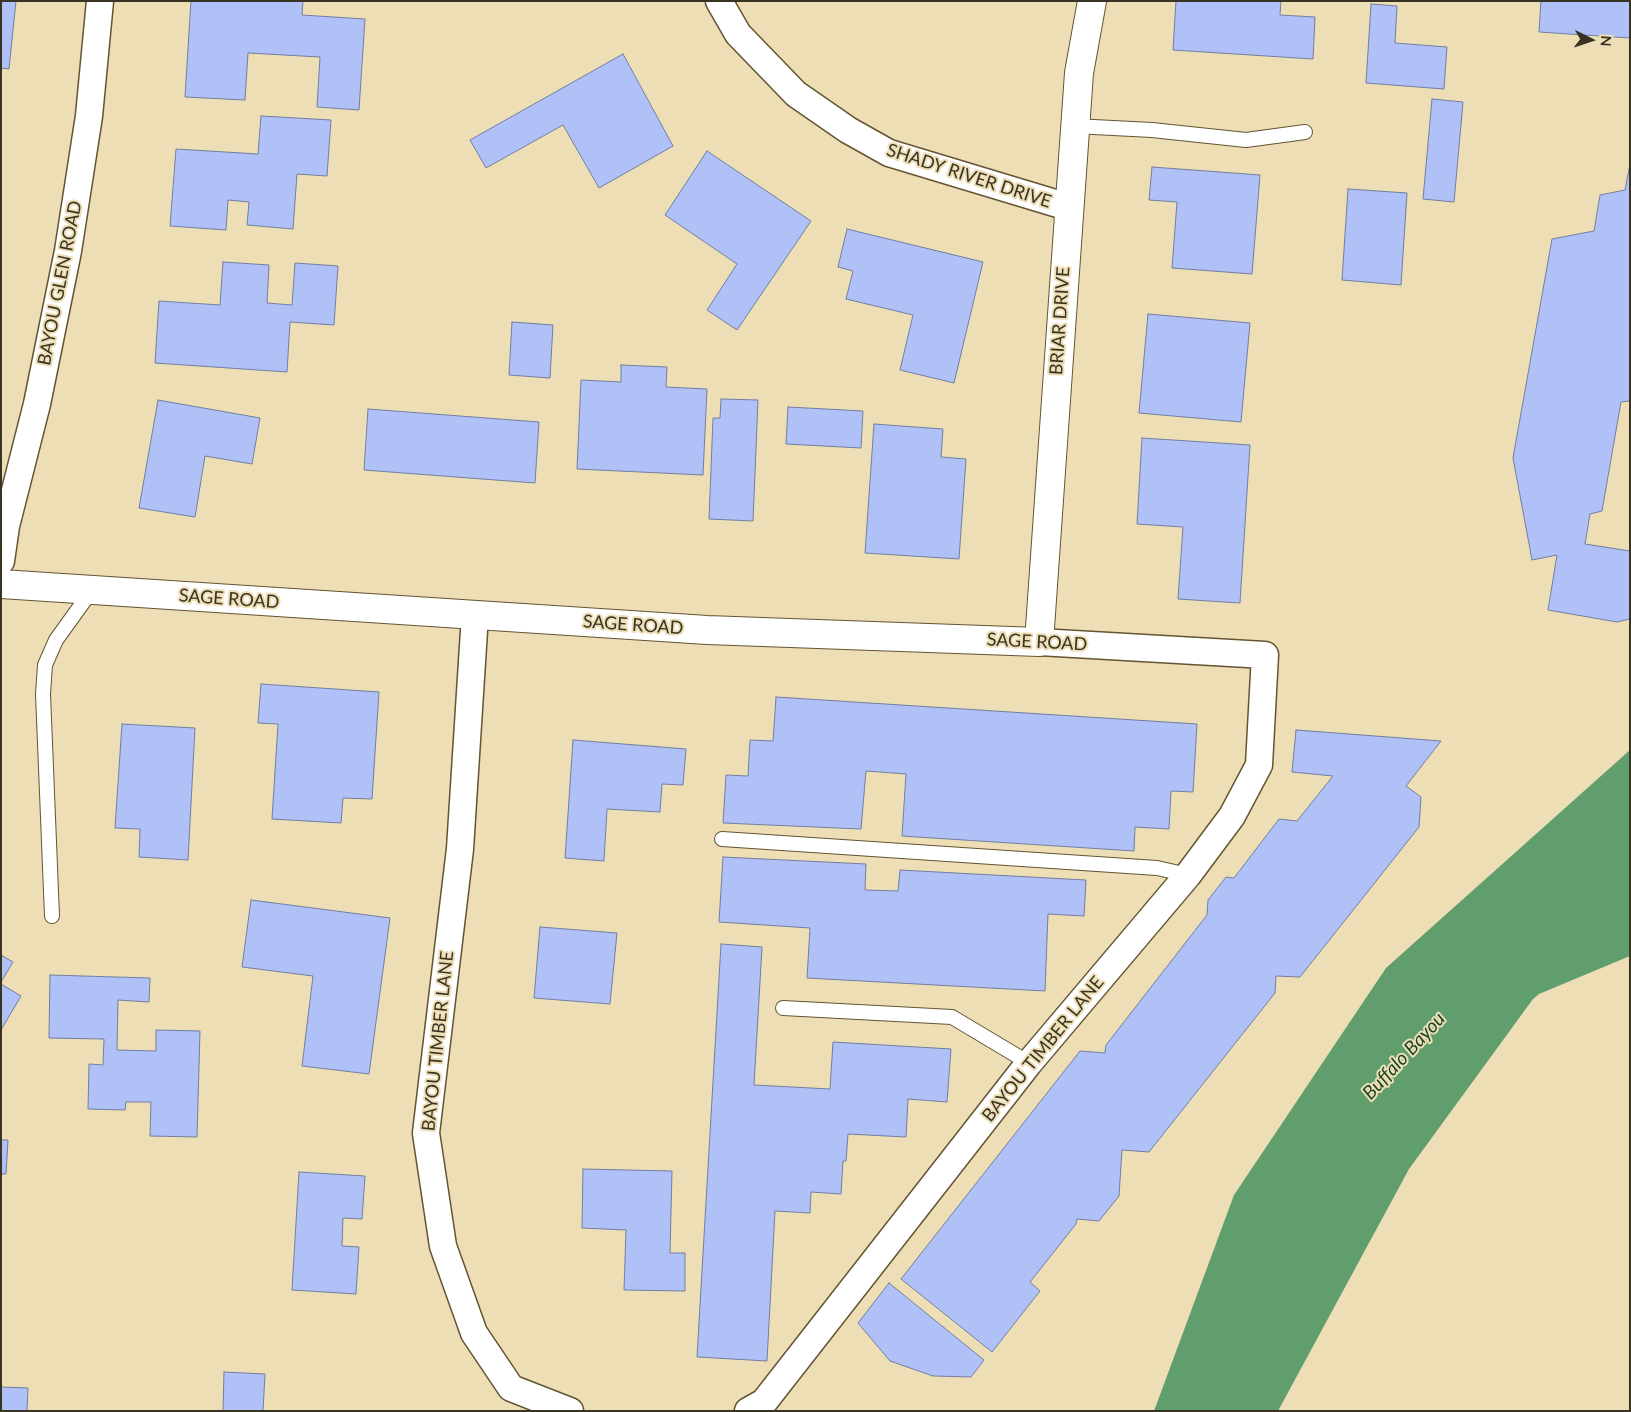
<!DOCTYPE html>
<html>
<head>
<meta charset="utf-8">
<style>
	body { margin:0 }
	#map { position:relative; width:1631px; height:1412px; overflow:hidden; background:#eddeb6; font-family:Lato,sans-serif }
	canvas { display:block }
	.frame { position:absolute; inset:0; border:2px solid #393323; pointer-events:none }
	.north { position:absolute; left:1566px; top:15px; width:50px; height:50px; -webkit-text-stroke:4px #eddeb6; paint-order:stroke; rotate:94deg; font-size:14px; font-weight:700; line-height:20px; text-align:center; color:#393323 }
	.north::after { content:''; display:block; margin:auto; width:18px; height:22px; background:#393323; clip-path:polygon(50% 0,100% 100%,50% 72%,0 100%) }
</style>
</head>
<body>
<div id="map">
<canvas width="1631" height="1412"></canvas>
<div class="frame"></div>
<div class="north">N</div>
</div>
<script>
const ctx = document.querySelector('canvas').getContext('2d');
ctx.lineJoin = 'round';
function fill(path, color) {
  ctx.fillStyle = color;
  ctx.fill(path, 'evenodd');
}
function shape(rows) {
  const path = new Path2D();
  for (const r of rows) {
    path.moveTo(r[0], r[1]);
    for (let i = 2; i < r.length; i += 2) path.lineTo(r[i], r[i + 1]);
  }
  return path;
}
function trace(path, color, width, dash) {
  ctx.strokeStyle = color;
  ctx.lineWidth = width;
  ctx.lineCap = dash ? 'butt' : 'round';
  ctx.setLineDash(dash || []);
  ctx.stroke(path);
}
function drawText(font, color, halo, rows, align = 'center') {
  ctx.font = font + ' Lato,sans-serif';
  ctx.lineWidth = 4;
  ctx.setLineDash([]);
  ctx.textBaseline = 'middle';
  ctx.strokeStyle = halo;
  ctx.fillStyle = color;
  for (const [text, x, y, turn = 0] of rows) {
    ctx.save();
    ctx.translate(x, y);
    ctx.rotate((+turn || 0) * Math.PI / 180);
    ctx.textAlign = isNaN(turn) ? turn : align;
    if (halo) ctx.strokeText(text, 0, 0);
    ctx.fillText(text, 0, 0);
    ctx.restore();
  }
}
fill(shape([
	[1630,750,1630,956,1539,994,1533,999,1409,1169,1278,1411,1154,1411,1234,1195,1386,968]
]), '#619e6e');
const building = shape([
	[1,1,16,1,9,69,1,68,1,1],
	[191,1,303,1,302,15,365,19,359,110,317,107,320,57,248,53,245,100,185,97,191,1],
	[1176,1,1281,1,1280,15,1315,17,1313,59,1173,50,1176,1],
	[1541,1,1630,1,1630,38,1539,32,1541,1],
	[1371,4,1397,6,1395,43,1447,47,1444,89,1366,83,1371,4],
	[623,54,673,146,599,188,563,125,486,168,470,140,623,54],
	[1432,99,1463,102,1454,202,1423,199,1432,99],
	[261,116,331,120,327,176,297,174,293,229,247,225,249,202,228,200,226,230,170,226,176,149,258,154,261,116],
	[707,151,811,221,737,330,707,310,737,264,665,215,707,151],
	[1630,164,1630,401,1621,402,1602,511,1590,514,1585,544,1630,551,1630,619,1617,622,1548,610,1557,555,1532,560,1513,458,1552,239,1594,231,1600,195,1625,190,1630,164],
	[1152,167,1260,175,1252,274,1172,268,1177,202,1149,200,1152,167],
	[1348,189,1407,193,1401,285,1342,280,1348,189],
	[847,229,983,262,954,383,900,370,913,315,846,299,853,271,838,267,847,229],
	[223,262,269,265,267,303,292,305,295,263,338,266,334,325,290,322,287,372,155,363,159,301,220,305,223,262],
	[1148,314,1250,323,1241,422,1139,413,1148,314],
	[512,322,553,325,550,378,509,375,512,322],
	[621,365,667,367,666,387,707,389,703,475,577,469,581,380,621,382,621,365],
	[721,399,758,400,753,521,709,519,713,418,720,418,721,399],
	[158,400,260,418,252,464,205,456,195,517,139,508,158,400],
	[788,407,863,411,861,448,786,444,788,407],
	[368,409,539,422,535,483,364,470,368,409],
	[874,424,943,429,941,457,966,459,959,559,865,553,874,424],
	[1142,438,1250,445,1240,603,1178,599,1183,527,1137,524,1142,438],
	[261,684,379,692,372,799,343,798,341,823,272,819,278,724,258,723,261,684],
	[776,697,1197,724,1193,792,1171,791,1169,829,1135,827,1134,851,902,836,906,774,866,771,861,829,723,823,726,775,748,776,750,740,773,741,776,697],
	[122,724,195,728,188,860,139,857,140,829,115,828,122,724],
	[1296,730,1441,741,1406,786,1421,797,1419,827,1300,977,1276,976,1275,993,1149,1152,1122,1150,1119,1196,1099,1221,1077,1219,1076,1224,1030,1282,1040,1291,992,1352,901,1279,1080,1051,1105,1053,1106,1045,1207,915,1208,900,1226,877,1234,878,1279,819,1297,821,1333,776,1292,772,1296,730],
	[573,740,686,749,683,785,662,784,660,812,607,809,604,861,565,858,573,740],
	[723,857,866,864,865,890,898,891,900,870,1086,880,1084,916,1048,914,1045,991,807,978,810,928,719,922,723,857],
	[251,900,390,918,369,1074,302,1066,313,976,242,967,251,900],
	[540,927,617,933,610,1004,534,998,540,927],
	[721,944,762,947,754,1085,830,1089,833,1042,951,1049,947,1102,908,1099,906,1137,848,1134,846,1161,843,1161,841,1194,811,1192,810,1213,775,1211,767,1361,697,1357,721,944],
	[1,955,13,962,1,982,1,955],
	[50,975,150,978,149,1002,118,1000,117,1050,156,1051,156,1030,200,1031,197,1137,150,1136,151,1102,126,1102,125,1110,88,1109,89,1064,103,1065,104,1039,49,1038,50,975],
	[1,984,21,996,1,1030,1,984],
	[1,1140,8,1140,6,1174,1,1174,1,1140],
	[583,1169,672,1171,670,1253,685,1253,685,1291,624,1290,626,1230,582,1228,583,1169],
	[299,1172,365,1176,362,1219,343,1218,342,1246,359,1247,356,1294,292,1290,299,1172],
	[889,1283,984,1360,971,1377,933,1376,890,1361,858,1323,889,1283],
	[224,1372,265,1374,263,1411,223,1411,224,1372],
	[1,1387,28,1388,27,1411,1,1411,1,1387]
]);
fill(building, '#afc1f6');
trace(building, '#717ea0', 1);
const lane = shape([
	[1074,126,1152,130,1246,140,1305,132],
	[722,839,1157,868,1188,875],
	[52,916,43,694,45,665,56,640,92,590],
	[783,1008,952,1017,1029,1063]
]);
const street = shape([
	[719,1,738,34,796,94,848,130,889,153,1068,207],
	[1,561,6,526,37,404,68,251,89,116,100,1],
	[475,615,460,849,426,1133,443,1246,474,1333,511,1388,570,1411],
	[748,1411,764,1402,1029,1063,1188,875,1232,816,1259,765,1265,655,1039,642]
]);
const secondary = shape([
	[1,584,707,630,1039,642,1079,73,1092,1]
]);
trace(lane, '#635532', 16);
trace(street, '#635532', 29);
trace(secondary, '#635532', 30);
trace(lane, '#fff', 14);
trace(street, '#fff', 26);
trace(secondary, '#fff', 28);
drawText('18px', '#393323', '#eddeb6', [
	["SHADY RIVER DRIVE",969,176,18],
	["BAYOU GLEN ROAD",60,283,-79],
	["BRIAR DRIVE",1060,321,-86],
	["SAGE ROAD",229,599,4],
	["SAGE ROAD",633,625,4],
	["SAGE ROAD",1037,642,3],
	["BAYOU TIMBER LANE",438,1041,-84],
	["BAYOU TIMBER LANE",1043,1049,-51]
]);
drawText('italic 19px', '#184524', '#eddeb6', [
	["Buffalo Bayou",1404,1056,-47]
]);
</script>
</body>
</html>
